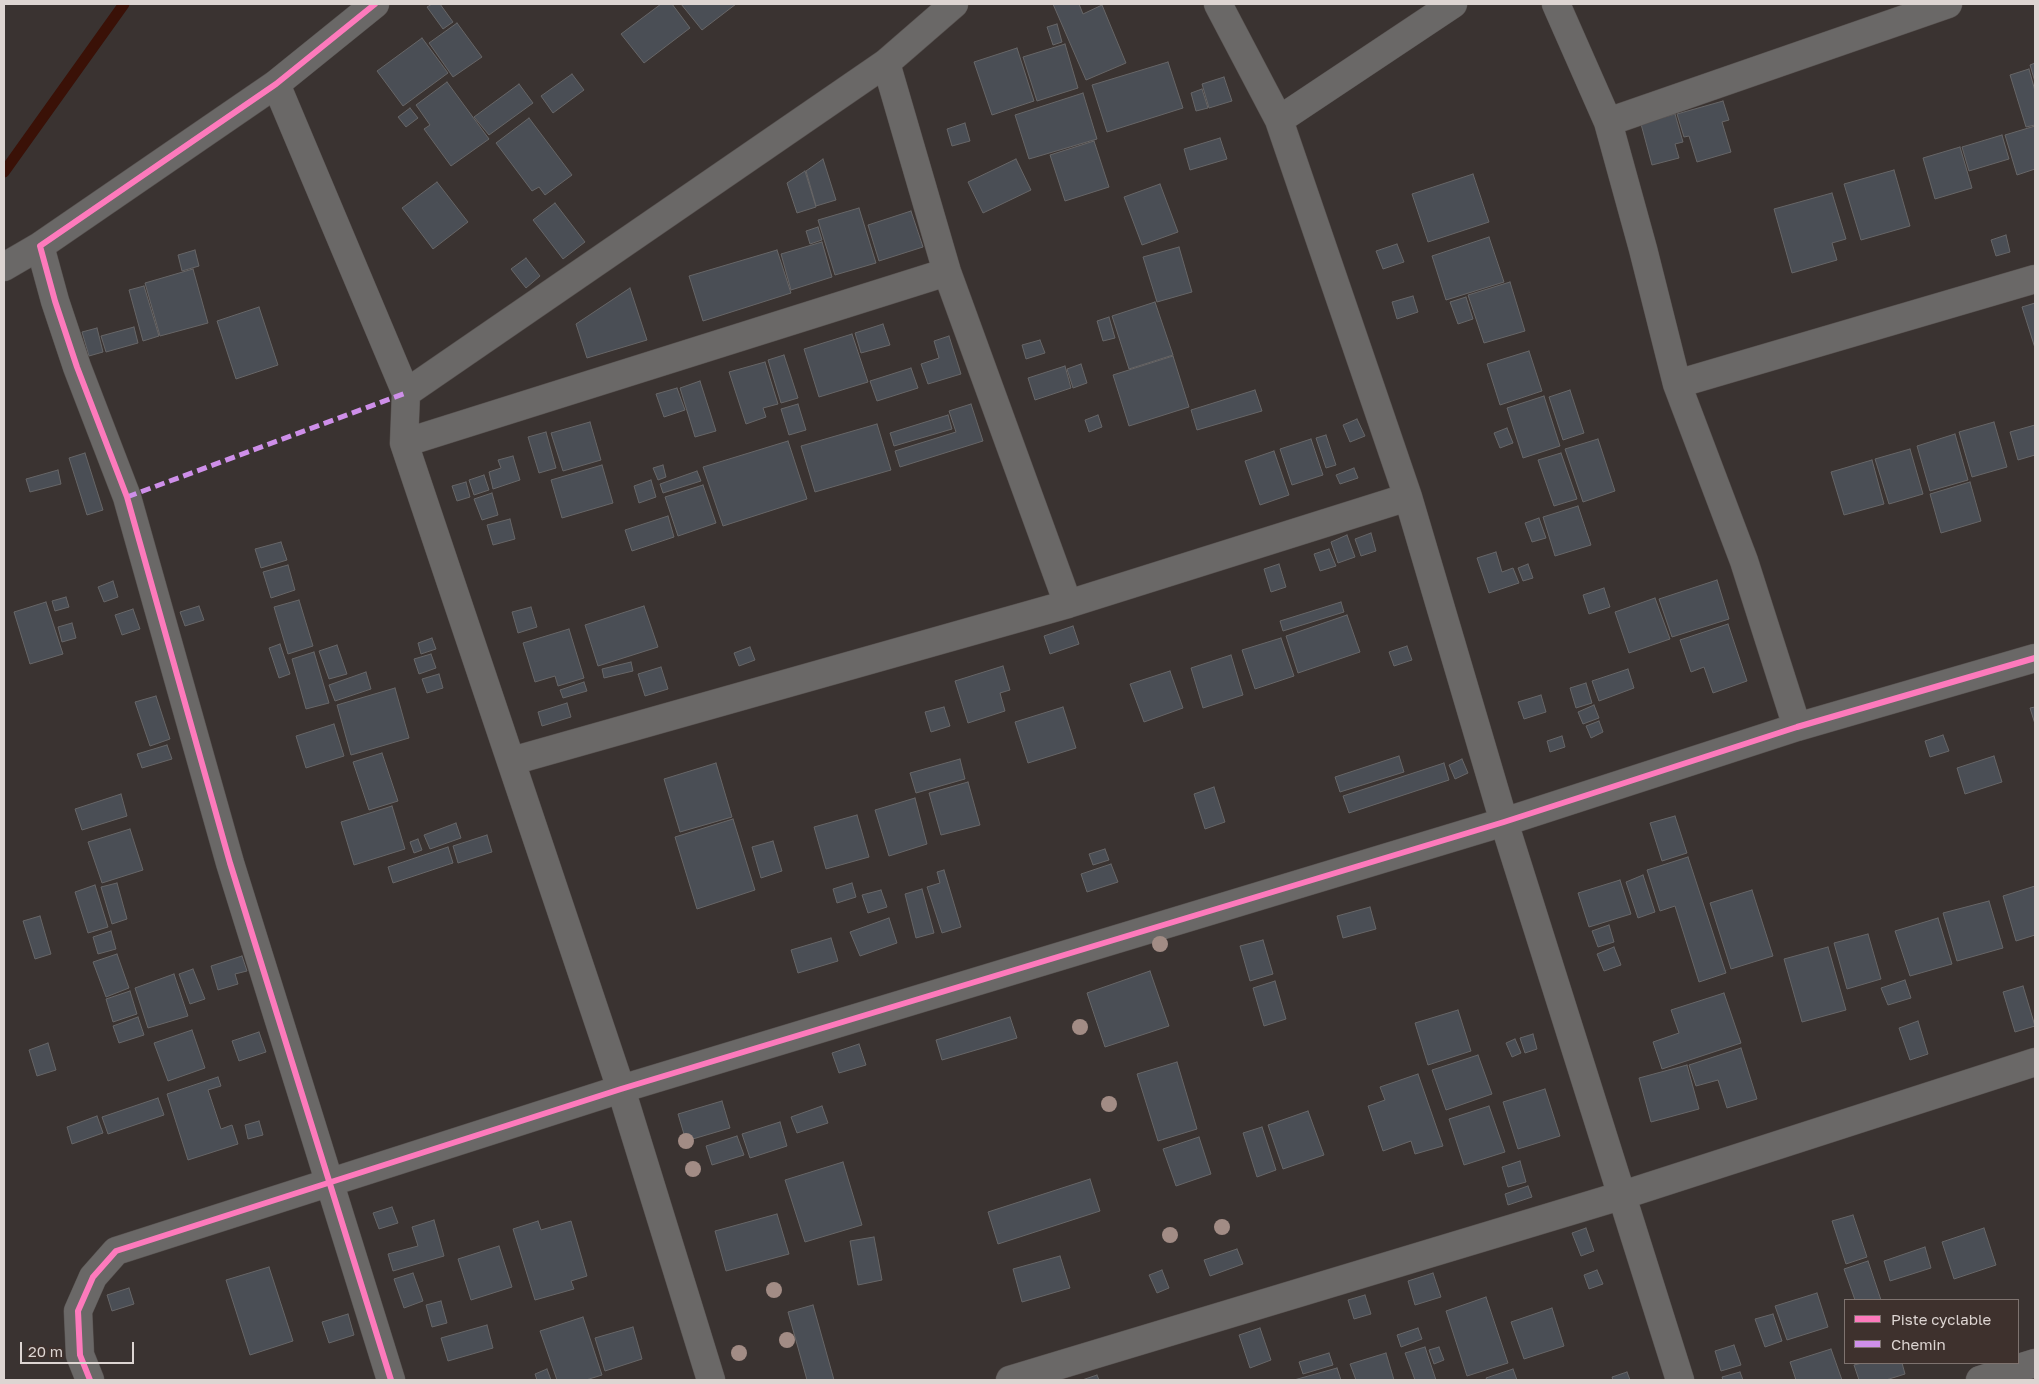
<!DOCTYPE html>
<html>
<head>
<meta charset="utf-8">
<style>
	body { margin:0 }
	#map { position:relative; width:2039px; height:1384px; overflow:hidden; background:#3a3331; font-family:"Golos Text",sans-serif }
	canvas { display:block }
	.frame { position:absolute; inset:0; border:5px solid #ddd5d2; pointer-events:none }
	.legend { position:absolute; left:1844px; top:1299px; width:175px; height:65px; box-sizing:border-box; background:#3e312d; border:1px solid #7e736f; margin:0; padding:6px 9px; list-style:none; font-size:15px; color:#ddd5d2 }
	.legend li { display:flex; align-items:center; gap:10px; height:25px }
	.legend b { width:25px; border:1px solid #7e736f }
	.scale { position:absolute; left:20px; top:1342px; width:114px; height:22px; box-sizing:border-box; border:2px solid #ddd5d2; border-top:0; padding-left:6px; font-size:15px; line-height:18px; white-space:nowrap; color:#ddd5d2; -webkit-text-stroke:4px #3e312d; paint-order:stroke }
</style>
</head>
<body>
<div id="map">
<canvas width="2039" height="1384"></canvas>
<div class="frame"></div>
<ul class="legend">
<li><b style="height:6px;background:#fd7abc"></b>Piste cyclable</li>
<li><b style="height:6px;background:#ce8fe9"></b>Chemin</li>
</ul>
<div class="scale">20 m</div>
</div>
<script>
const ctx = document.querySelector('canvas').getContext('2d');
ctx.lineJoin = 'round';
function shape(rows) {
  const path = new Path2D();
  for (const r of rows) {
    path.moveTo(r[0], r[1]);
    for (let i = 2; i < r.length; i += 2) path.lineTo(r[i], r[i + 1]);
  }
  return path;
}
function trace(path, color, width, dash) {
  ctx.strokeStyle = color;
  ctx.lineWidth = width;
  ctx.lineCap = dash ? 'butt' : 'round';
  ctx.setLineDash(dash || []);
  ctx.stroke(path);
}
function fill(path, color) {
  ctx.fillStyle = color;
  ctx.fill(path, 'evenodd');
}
trace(shape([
	[4,172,124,4]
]), '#3a1107', 11);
const building = shape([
	[432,4,440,4,453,22,443,29,427,7,432,4],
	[661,4,672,4,690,28,644,63,621,34,661,4],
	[681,4,736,4,702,30,681,4],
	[1053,4,1079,4,1083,14,1102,5,1126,63,1086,80,1053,4],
	[457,23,482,57,453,77,429,43,457,23],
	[1057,24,1062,42,1053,45,1047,27,1057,24],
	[422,38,448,73,403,106,377,71,422,38],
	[1065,44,1078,88,1037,101,1023,57,1065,44],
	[1017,48,1034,101,992,115,974,62,1017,48],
	[1168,62,1183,108,1107,132,1092,85,1168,62],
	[2035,63,2035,82,2030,65,2035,63],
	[2029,69,2035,91,2035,125,2026,127,2010,75,2029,69],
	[572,74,584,90,553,113,541,96,572,74],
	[1224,77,1232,101,1209,108,1202,84,1224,77],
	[447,82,489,139,451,166,424,129,430,125,416,105,447,82],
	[519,84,533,103,489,135,474,117,519,84],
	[1202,89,1208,108,1196,111,1191,93,1202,89],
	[1083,93,1097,139,1029,159,1015,115,1083,93],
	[1723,101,1729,120,1722,122,1731,152,1697,162,1689,136,1684,137,1677,114,1723,101],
	[410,108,418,118,406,127,398,117,410,108],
	[1675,114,1683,142,1675,144,1679,158,1652,165,1641,124,1675,114],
	[529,118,572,175,545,195,539,187,532,191,496,143,529,118],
	[965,123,970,141,952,146,947,129,965,123],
	[2035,126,2035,169,2017,175,2005,135,2035,126],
	[2002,135,2009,159,1969,171,1962,147,2002,135],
	[1220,138,1227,159,1190,170,1184,149,1220,138],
	[1094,141,1109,187,1065,201,1050,155,1094,141],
	[1960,147,1972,188,1935,199,1923,158,1960,147],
	[823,159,836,200,816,206,806,171,823,159],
	[1016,159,1031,190,983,213,968,182,1016,159],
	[1894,170,1910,226,1861,240,1844,184,1894,170],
	[805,171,816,207,797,213,787,183,805,171],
	[1473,174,1489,222,1428,242,1412,194,1473,174],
	[437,182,468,222,433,249,402,208,437,182],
	[1160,184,1178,232,1142,245,1124,197,1160,184],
	[1832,193,1846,239,1832,243,1837,260,1792,273,1774,209,1832,193],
	[555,203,585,242,563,259,533,220,555,203],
	[859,208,876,263,835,275,818,220,859,208],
	[911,211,923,247,879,261,868,225,911,211],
	[818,227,822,240,810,244,806,231,818,227],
	[2006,235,2010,252,1996,256,1991,240,2006,235],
	[1489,237,1504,282,1446,300,1432,256,1489,237],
	[822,242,832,277,791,290,781,254,822,242],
	[1397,244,1404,262,1383,269,1376,251,1397,244],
	[1179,247,1192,292,1157,302,1143,257,1179,247],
	[195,250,199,266,182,271,178,255,195,250],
	[777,250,791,293,703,321,689,276,777,250],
	[526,258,540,276,526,288,511,269,526,258],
	[193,269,208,323,160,336,145,283,193,269],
	[1510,282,1525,331,1484,343,1468,295,1510,282],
	[144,286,159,336,143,341,129,290,144,286],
	[630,288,647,340,587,358,576,324,630,288],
	[1413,296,1418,312,1397,319,1392,302,1413,296],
	[1466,297,1473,319,1458,324,1450,302,1466,297],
	[1155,302,1173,355,1129,369,1112,316,1155,302],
	[2035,303,2035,348,2022,307,2035,303],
	[259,307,278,365,236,379,217,321,259,307],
	[1109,317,1115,338,1103,341,1097,321,1109,317],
	[883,324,890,345,861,353,855,333,883,324],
	[134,327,138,343,106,352,101,336,134,327],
	[97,328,103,352,89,356,82,332,97,328],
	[852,334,868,382,819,397,804,349,852,334],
	[949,336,961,374,928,384,921,364,939,358,934,341,949,336],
	[1040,340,1045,353,1026,359,1022,345,1040,340],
	[1529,351,1542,391,1500,405,1487,364,1529,351],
	[784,355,798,398,781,403,768,360,784,355],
	[1173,356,1189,407,1129,426,1113,375,1173,356],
	[765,362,778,404,763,408,766,417,746,424,729,372,765,362],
	[1081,364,1087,383,1073,388,1067,369,1081,364],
	[1065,366,1071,388,1035,400,1028,378,1065,366],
	[911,368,918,388,877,401,870,381,911,368],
	[700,381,716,431,695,437,680,388,700,381],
	[677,388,685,410,664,417,656,394,677,388],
	[1255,390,1262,411,1197,430,1191,410,1255,390],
	[1570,390,1584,433,1563,440,1549,397,1570,390],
	[1544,396,1560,446,1523,458,1507,408,1544,396],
	[798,404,806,430,789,435,781,409,798,404],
	[971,404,983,441,900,467,895,451,956,432,949,411,971,404],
	[948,415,952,429,894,446,890,433,948,415],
	[1098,415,1102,427,1089,432,1085,420,1098,415],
	[1357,419,1365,436,1350,442,1343,425,1357,419],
	[590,422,601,460,563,471,551,433,590,422],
	[1994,422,2007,467,1972,477,1959,432,1994,422],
	[877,424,891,470,815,492,801,446,877,424],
	[2035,425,2035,455,2018,460,2010,432,2035,425],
	[1507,428,1513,443,1500,448,1494,433,1507,428],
	[546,432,556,468,539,473,528,437,546,432],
	[1955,434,1968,480,1930,491,1917,446,1955,434],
	[1326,435,1336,465,1326,468,1316,438,1326,435],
	[1311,439,1323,475,1292,485,1280,449,1311,439],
	[1598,439,1615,491,1583,502,1565,449,1598,439],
	[788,441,807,499,723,526,703,467,788,441],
	[1910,449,1923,494,1889,504,1875,459,1910,449],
	[1274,451,1289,495,1260,505,1245,461,1274,451],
	[85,453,103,510,87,515,69,458,85,453],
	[1561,453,1577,499,1554,506,1538,460,1561,453],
	[513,456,520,480,493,489,489,472,501,468,498,460,513,456],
	[1872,460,1884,504,1844,515,1831,472,1872,460],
	[602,465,613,503,562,518,551,480,602,465],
	[663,465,666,477,658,480,653,468,663,465],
	[1354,468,1358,478,1340,484,1336,475,1354,468],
	[58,470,61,484,30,492,26,479,58,470],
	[697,471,701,481,663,493,660,484,697,471],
	[484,475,489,490,474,495,469,480,484,475],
	[651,480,656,497,639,503,634,486,651,480],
	[466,482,470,497,457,501,452,486,466,482],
	[1970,482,1981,521,1941,533,1930,494,1970,482],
	[703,485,716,523,678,536,665,497,703,485],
	[492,493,498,515,482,520,474,499,492,493],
	[1578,506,1591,545,1555,556,1543,517,1578,506],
	[668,516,674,537,632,551,625,530,668,516],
	[1539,518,1546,538,1532,542,1525,523,1539,518],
	[510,519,515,539,493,545,487,525,510,519],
	[1371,533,1376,551,1361,556,1355,539,1371,533],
	[1347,535,1355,557,1338,563,1331,542,1347,535],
	[281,542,287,560,261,568,255,549,281,542],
	[1329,549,1336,566,1320,571,1314,554,1329,549],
	[1496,552,1502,572,1513,568,1519,583,1489,593,1477,558,1496,552],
	[1279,564,1286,587,1271,592,1264,569,1279,564],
	[1528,564,1533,578,1523,581,1518,568,1528,564],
	[288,565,295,590,271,598,263,572,288,565],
	[1717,580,1729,619,1672,637,1659,599,1717,580],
	[113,581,118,597,104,602,98,587,113,581],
	[1604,588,1610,607,1589,614,1583,595,1604,588],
	[66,597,69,607,55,611,52,601,66,597],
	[1655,598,1670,639,1629,653,1615,612,1655,598],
	[299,600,313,646,288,654,274,607,299,600],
	[46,602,63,654,30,664,14,612,46,602],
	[1341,602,1344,612,1283,631,1280,621,1341,602],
	[199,606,204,620,185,626,180,612,199,606],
	[644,606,658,647,598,666,585,625,644,606],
	[531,607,537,627,518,633,512,612,531,607],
	[133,609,140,629,122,635,115,615,133,609],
	[1347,615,1360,652,1298,673,1286,636,1347,615],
	[72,623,76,638,62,642,58,627,72,623],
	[1728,624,1747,681,1713,693,1704,667,1691,672,1680,640,1728,624],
	[1073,626,1079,644,1050,654,1044,636,1073,626],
	[569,629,584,678,558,686,555,676,535,682,523,643,569,629],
	[432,638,436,649,421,654,418,643,432,638],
	[1281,638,1294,676,1255,689,1242,650,1281,638],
	[280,644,290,674,279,678,269,648,280,644],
	[337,645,347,674,329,679,319,651,337,645],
	[1407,646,1412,660,1394,666,1389,652,1407,646],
	[750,647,755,660,739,666,734,653,750,647],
	[314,652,329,703,306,709,292,659,314,652],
	[431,654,436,668,419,674,414,659,431,654],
	[1231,655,1243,695,1203,708,1191,668,1231,655],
	[631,662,633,671,604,678,602,669,631,662],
	[1003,666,1010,690,1000,693,1005,711,968,723,955,681,1003,666],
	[661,667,668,689,645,696,638,674,661,667],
	[1628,669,1634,688,1599,701,1592,681,1628,669],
	[1170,671,1183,708,1144,722,1130,684,1170,671],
	[366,672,371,689,335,701,329,685,366,672],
	[439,674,443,688,427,693,422,679,439,674],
	[584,682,587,691,563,698,560,690,584,682],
	[1586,683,1592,703,1576,708,1570,688,1586,683],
	[395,688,409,738,351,755,337,705,395,688],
	[1541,695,1546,712,1524,719,1518,702,1541,695],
	[156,696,170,739,150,746,135,702,156,696],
	[567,703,571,717,542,726,538,712,567,703],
	[1594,705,1599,718,1583,724,1578,712,1594,705],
	[944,707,950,726,931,732,925,712,944,707],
	[1063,707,1076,748,1028,763,1015,722,1063,707],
	[2035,707,2035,724,2030,708,2035,707],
	[1599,721,1603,732,1591,738,1586,726,1599,721],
	[334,724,344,756,306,768,296,736,334,724],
	[1943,735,1949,751,1930,757,1925,741,1943,735],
	[1562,736,1565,747,1550,752,1547,741,1562,736],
	[167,745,172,759,142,768,137,754,167,745],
	[382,753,398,801,369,810,353,762,382,753],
	[1399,756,1404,772,1340,792,1335,777,1399,756],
	[1994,756,2002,782,1965,794,1957,768,1994,756],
	[960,759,965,779,916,793,910,773,960,759],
	[1462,759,1468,773,1455,779,1449,765,1462,759],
	[716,763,732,817,680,832,664,779,716,763],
	[1444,763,1449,780,1349,813,1343,796,1444,763],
	[968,782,980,825,941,835,929,793,968,782],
	[1214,787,1225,822,1205,829,1194,794,1214,787],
	[121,794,127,816,82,830,75,809,121,794],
	[915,798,927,844,889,856,875,810,915,798],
	[392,806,405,849,354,865,341,822,392,806],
	[857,815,869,857,826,869,814,827,857,815],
	[1675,816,1687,853,1662,861,1650,823,1675,816],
	[733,819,755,890,697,909,675,837,733,819],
	[456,823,461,838,430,849,424,835,456,823],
	[130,829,143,870,102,883,88,842,130,829],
	[487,835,492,852,458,863,453,846,487,835],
	[418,839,422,850,414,853,410,842,418,839],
	[773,841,782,871,761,878,752,847,773,841],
	[448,847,453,863,393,883,388,867,448,847],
	[1105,849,1109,860,1093,865,1089,854,1105,849],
	[1688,857,1726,973,1699,982,1675,906,1660,911,1647,870,1688,857],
	[1111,864,1118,882,1087,892,1081,874,1111,864],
	[944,870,961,927,942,933,927,887,940,883,937,872,944,870],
	[1643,875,1655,912,1638,918,1626,882,1643,875],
	[1620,880,1631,914,1589,927,1578,893,1620,880],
	[117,883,127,919,112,924,101,887,117,883],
	[852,883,856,897,837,903,833,889,852,883],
	[95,885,108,927,88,933,75,892,95,885],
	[2035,886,2035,935,2016,941,2003,896,2035,886],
	[922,889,934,933,916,938,905,894,922,889],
	[881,890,887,907,868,913,862,895,881,890],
	[1752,890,1773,956,1731,969,1710,903,1752,890],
	[1989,901,2003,948,1957,961,1943,913,1989,901],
	[1370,907,1376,929,1343,938,1337,916,1370,907],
	[40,916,51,954,35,959,23,921,40,916],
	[889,918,897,943,860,956,850,932,889,918],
	[1938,918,1952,964,1910,976,1895,931,1938,918],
	[1609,925,1614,942,1598,947,1592,931,1609,925],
	[111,931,116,949,98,954,93,937,111,931],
	[1868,934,1881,979,1847,989,1834,943,1868,934],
	[831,938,838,961,798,973,791,950,831,938],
	[1263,940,1273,974,1250,981,1240,946,1263,940],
	[1614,947,1621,965,1604,971,1597,954,1614,947],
	[1828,947,1846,1010,1802,1022,1784,959,1828,947],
	[117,954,129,988,106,997,93,962,117,954],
	[242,956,247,971,235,974,238,984,218,990,211,966,242,956],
	[193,969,205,999,190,1004,179,974,193,969],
	[1150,971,1169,1026,1105,1047,1087,993,1150,971],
	[174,974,188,1016,148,1028,135,988,174,974],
	[1905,980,1911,998,1888,1005,1881,988,1905,980],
	[1275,981,1286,1019,1264,1026,1253,988,1275,981],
	[2023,986,2035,1026,2015,1032,2003,992,2023,986],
	[130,991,137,1014,113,1022,106,999,130,991],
	[1724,993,1741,1043,1662,1069,1653,1042,1679,1033,1671,1010,1724,993],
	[1458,1010,1471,1051,1428,1065,1415,1023,1458,1010],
	[138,1017,144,1035,119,1043,113,1026,138,1017],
	[1010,1017,1017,1038,942,1060,936,1040,1010,1017],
	[1918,1021,1928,1054,1910,1060,1899,1028,1918,1021],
	[192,1030,205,1068,168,1081,154,1043,192,1030],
	[259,1032,266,1052,239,1061,232,1041,259,1032],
	[1533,1034,1537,1049,1525,1053,1520,1038,1533,1034],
	[1515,1039,1521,1053,1512,1057,1506,1043,1515,1039],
	[48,1043,56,1070,37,1076,29,1050,48,1043],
	[859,1044,866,1065,839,1073,832,1053,859,1044],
	[1741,1048,1757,1099,1727,1108,1718,1080,1696,1086,1689,1065,1741,1048],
	[1478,1055,1492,1094,1446,1110,1432,1070,1478,1055],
	[1177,1062,1197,1129,1158,1141,1137,1074,1177,1062],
	[1687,1065,1699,1109,1651,1122,1639,1078,1687,1065],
	[1418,1074,1443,1146,1415,1154,1411,1141,1383,1151,1368,1106,1385,1100,1380,1087,1418,1074],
	[218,1077,221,1086,208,1090,221,1129,232,1125,238,1144,188,1160,167,1094,218,1077],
	[1545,1089,1560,1136,1518,1149,1503,1102,1545,1089],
	[158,1098,164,1115,108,1134,102,1117,158,1098],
	[722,1101,730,1128,686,1141,678,1114,722,1101],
	[822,1106,828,1123,797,1133,791,1117,822,1106],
	[1489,1106,1505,1152,1464,1165,1449,1119,1489,1106],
	[1308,1111,1324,1155,1283,1169,1268,1125,1308,1111],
	[97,1116,103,1133,72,1144,67,1127,97,1116],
	[259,1121,263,1135,248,1139,245,1125,259,1121],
	[780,1122,787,1146,750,1158,742,1134,780,1122],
	[1262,1127,1276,1170,1257,1177,1243,1133,1262,1127],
	[737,1136,744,1155,712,1165,706,1146,737,1136],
	[1199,1137,1211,1174,1176,1186,1163,1149,1199,1137],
	[1520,1161,1526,1182,1508,1187,1502,1167,1520,1161],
	[843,1162,862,1225,805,1242,785,1180,843,1162],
	[1090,1179,1100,1211,998,1244,988,1212,1090,1179],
	[1528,1186,1532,1197,1508,1205,1505,1194,1528,1186],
	[392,1207,398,1223,379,1229,373,1213,392,1207],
	[777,1214,789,1254,726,1271,715,1231,777,1214],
	[1853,1215,1867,1257,1846,1264,1832,1221,1853,1215],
	[434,1220,444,1256,393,1271,388,1254,418,1246,412,1227,434,1220],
	[538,1221,541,1230,571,1221,587,1276,571,1281,574,1289,535,1300,513,1229,538,1221],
	[1586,1228,1594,1251,1581,1256,1572,1233,1586,1228],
	[1984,1228,1996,1265,1954,1279,1942,1242,1984,1228],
	[874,1237,882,1280,858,1285,850,1241,874,1237],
	[499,1246,512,1287,471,1300,458,1259,499,1246],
	[1925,1247,1931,1268,1890,1281,1884,1261,1925,1247],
	[1237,1249,1243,1264,1210,1276,1204,1260,1237,1249],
	[1060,1256,1070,1288,1022,1302,1013,1269,1060,1256],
	[1868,1261,1881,1300,1855,1300,1844,1269,1868,1261],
	[269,1267,293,1341,250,1355,226,1280,269,1267],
	[1162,1270,1169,1288,1157,1293,1149,1275,1162,1270],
	[1597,1270,1603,1284,1589,1289,1584,1275,1597,1270],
	[413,1273,423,1301,404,1308,394,1279,413,1273],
	[1433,1273,1441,1297,1415,1305,1408,1281,1433,1273],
	[129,1288,134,1304,112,1311,107,1295,129,1288],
	[1817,1293,1828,1327,1787,1340,1775,1306,1817,1293],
	[1365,1295,1371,1314,1354,1319,1348,1300,1365,1295],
	[1486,1297,1508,1363,1467,1376,1446,1311,1486,1297],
	[441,1301,447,1323,432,1327,426,1305,441,1301],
	[813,1305,834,1380,807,1380,788,1312,813,1305],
	[1552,1308,1564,1346,1524,1359,1511,1322,1552,1308],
	[348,1314,354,1335,329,1343,322,1322,348,1314],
	[1773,1314,1782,1341,1765,1347,1755,1319,1773,1314],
	[583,1317,602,1375,586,1380,557,1380,540,1331,583,1317],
	[487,1325,493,1348,448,1361,441,1338,487,1325],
	[633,1327,642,1359,605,1371,595,1338,633,1327],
	[1260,1328,1271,1360,1250,1368,1239,1335,1260,1328],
	[1418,1328,1422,1339,1401,1347,1397,1335,1418,1328],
	[1734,1345,1741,1365,1721,1371,1715,1351,1734,1345],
	[1425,1347,1436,1380,1415,1380,1405,1353,1425,1347],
	[1439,1347,1444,1360,1434,1364,1429,1350,1439,1347],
	[1831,1349,1842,1380,1796,1380,1790,1362,1831,1349],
	[1329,1353,1333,1365,1303,1374,1299,1362,1329,1353],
	[1386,1353,1394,1380,1356,1380,1350,1364,1386,1353],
	[1862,1363,1902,1363,1905,1374,1886,1380,1859,1380,1854,1365,1862,1363],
	[1337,1368,1341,1380,1294,1380,1337,1368],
	[547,1369,551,1380,537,1380,535,1374,547,1369],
	[1513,1369,1517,1380,1487,1380,1486,1378,1513,1369],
	[1627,1372,1630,1380,1613,1380,1612,1377,1627,1372],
	[1740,1372,1743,1380,1723,1380,1722,1377,1740,1372],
	[1097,1375,1099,1380,1082,1380,1097,1375]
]);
fill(building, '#4a4e55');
trace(building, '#676667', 1);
const minor = shape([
	[375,4,276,84,40,246,55,301,77,367,127,497,230,863,391,1380],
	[1218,4,1279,120,1408,497,1504,822,1680,1380],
	[1556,4,1608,122,1643,249,1677,384,1744,561,1797,727],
	[886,63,947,272,1068,604],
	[276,84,406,393,404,443,621,1089,711,1380],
	[1279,120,1453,4],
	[1608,122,1948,4],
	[4,267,40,246],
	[1677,384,2035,279],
	[406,393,886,63,954,4],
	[404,443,947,272],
	[512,761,1068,604,1408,497],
	[90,1380,80,1355,78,1311,93,1277,116,1251,621,1089,1504,822,1797,727,2035,658],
	[1010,1380,1620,1196,2035,1062],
	[1980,1380,2035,1363]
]);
trace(minor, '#57514f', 29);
trace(minor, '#6a6867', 28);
trace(shape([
	[127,497,406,393]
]), '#ce8fe9', 5, [10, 5]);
trace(shape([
	[375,4,276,84,40,246,55,301,77,367,127,497,230,863,391,1380],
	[90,1380,80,1355,78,1311,93,1277,116,1251,621,1089,1504,822,1797,727,2035,658]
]), '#fd7abc', 6);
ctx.fillStyle = '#a28c85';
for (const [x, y] of [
	[1160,944],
	[1080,1027],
	[1109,1104],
	[686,1141],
	[693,1169],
	[1222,1227],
	[1170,1235],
	[774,1290],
	[787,1340],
	[739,1353]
]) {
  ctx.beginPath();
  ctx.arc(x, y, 8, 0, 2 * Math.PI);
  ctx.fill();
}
</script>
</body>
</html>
